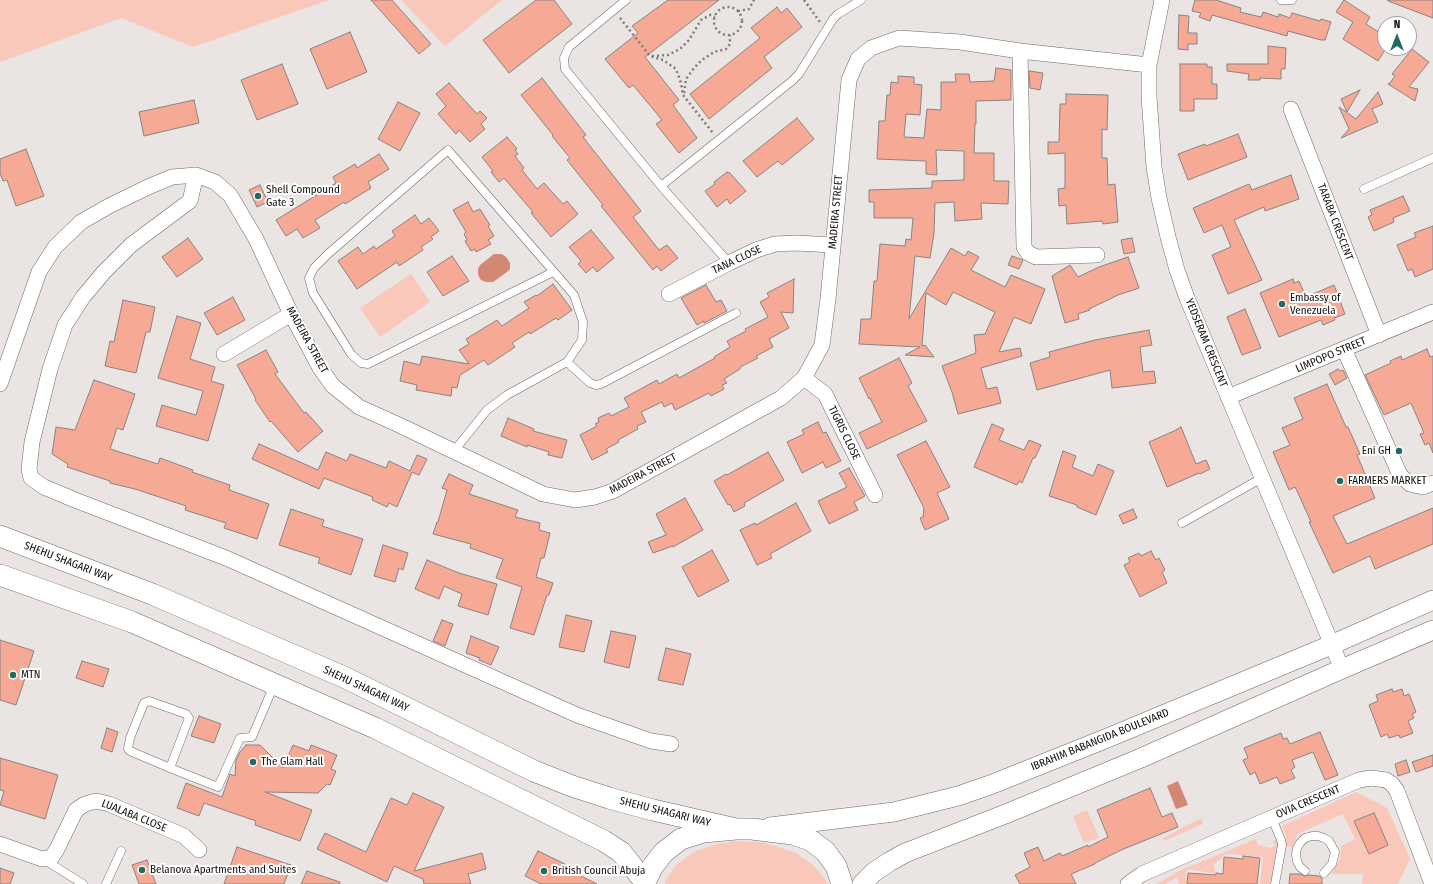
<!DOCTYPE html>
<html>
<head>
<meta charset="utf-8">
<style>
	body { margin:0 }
	#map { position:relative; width:1433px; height:884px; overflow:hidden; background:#eae4e2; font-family:"Fira Sans Condensed",sans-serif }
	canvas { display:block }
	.north { position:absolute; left:1377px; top:16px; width:40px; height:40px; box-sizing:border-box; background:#fff; border:1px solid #a09f9f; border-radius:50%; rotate:0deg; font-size:11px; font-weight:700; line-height:16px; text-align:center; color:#110f0e }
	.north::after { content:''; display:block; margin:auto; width:14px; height:18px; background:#226b63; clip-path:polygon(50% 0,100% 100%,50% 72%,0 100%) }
</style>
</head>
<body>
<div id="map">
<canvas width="1433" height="884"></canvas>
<div class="north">N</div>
</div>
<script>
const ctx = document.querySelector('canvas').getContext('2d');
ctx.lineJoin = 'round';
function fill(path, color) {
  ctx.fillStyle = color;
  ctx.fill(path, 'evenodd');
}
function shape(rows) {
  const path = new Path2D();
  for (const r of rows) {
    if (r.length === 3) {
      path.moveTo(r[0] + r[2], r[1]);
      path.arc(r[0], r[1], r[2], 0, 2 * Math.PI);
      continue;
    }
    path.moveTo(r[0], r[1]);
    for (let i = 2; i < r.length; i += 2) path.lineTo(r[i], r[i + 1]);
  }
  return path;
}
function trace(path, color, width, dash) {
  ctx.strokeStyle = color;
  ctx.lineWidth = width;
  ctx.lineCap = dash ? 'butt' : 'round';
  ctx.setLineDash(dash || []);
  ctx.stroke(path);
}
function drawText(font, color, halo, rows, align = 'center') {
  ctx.font = font + ' "Fira Sans Condensed",sans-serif';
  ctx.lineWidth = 4;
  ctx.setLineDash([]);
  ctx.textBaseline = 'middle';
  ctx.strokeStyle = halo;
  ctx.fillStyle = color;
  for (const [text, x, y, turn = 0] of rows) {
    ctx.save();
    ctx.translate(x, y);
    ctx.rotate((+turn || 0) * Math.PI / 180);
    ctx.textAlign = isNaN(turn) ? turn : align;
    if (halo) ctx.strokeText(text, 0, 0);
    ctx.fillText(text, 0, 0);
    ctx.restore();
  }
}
fill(shape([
	[0,0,329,0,193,47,121,18,0,62],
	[401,0,502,0,445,46],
	[411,274,430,302,380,337,360,308],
	[1356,792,1387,808,1410,859,1398,884,1362,884,1363,874,1331,874,1340,859,1341,846,1355,839,1343,814,1297,834,1293,847,1286,846,1286,836,1282,826],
	[1087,810,1099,838,1084,843,1073,816],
	[1201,818,1203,824,1164,841,1163,838],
	[1256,839,1258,845,1271,848,1275,846,1273,841,1277,840,1279,846,1271,884,1260,884,1263,857,1230,854,1224,855,1220,860,1213,864,1216,874,1189,869,1185,873,1187,884,1179,884,1177,877,1166,884,1157,884,1179,871],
	[737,841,759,842,776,846,796,853,813,865,825,879,827,884,665,884,666,880,676,865,695,851,717,844]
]), '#f9c8bb');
fill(shape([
	[494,254,502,254,507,258,510,263,510,269,507,272,493,282,486,282,481,280,478,275,478,269,480,265],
	[1178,781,1188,805,1176,809,1167,786]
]), '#d28875');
const building = shape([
	[371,0,392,0,431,44,419,54,371,0],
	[536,0,554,0,572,24,509,73,483,40,536,0],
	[668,0,719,0,645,57,679,100,673,105,697,138,679,153,656,124,662,120,653,109,633,85,629,88,605,59,638,33,632,26,668,0],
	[1195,0,1216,0,1241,8,1240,12,1261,17,1263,12,1278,17,1279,14,1290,18,1292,13,1320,21,1321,19,1331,22,1325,40,1321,40,1288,31,1287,36,1212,15,1210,21,1199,17,1201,13,1192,11,1195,0],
	[1344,0,1370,17,1366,24,1385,36,1385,50,1378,61,1343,39,1353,22,1336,12,1344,0],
	[1388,0,1433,0,1433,18,1388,1,1388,0],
	[777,7,781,13,787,8,802,27,764,57,772,68,709,119,690,94,760,38,751,28,777,7],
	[1179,15,1189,16,1188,33,1197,33,1197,44,1188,44,1188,50,1178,49,1179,15],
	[350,32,367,72,327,89,310,49,350,32],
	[1268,46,1286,48,1285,69,1281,69,1281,79,1260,78,1260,80,1248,80,1249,74,1227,71,1227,64,1268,64,1268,46],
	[1412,49,1429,62,1409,87,1418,89,1415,101,1388,84,1390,83,1395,76,1392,74,1412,49],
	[282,64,298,104,257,120,241,80,282,64],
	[1180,64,1207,64,1207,67,1212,67,1212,84,1217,84,1217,99,1194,99,1194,111,1180,111,1180,64],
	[996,68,1011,70,1011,100,976,101,976,124,975,124,974,153,994,153,994,181,1009,181,1008,204,981,203,982,219,955,221,954,202,935,203,934,233,930,258,915,256,909,319,951,248,965,256,968,251,979,257,971,270,1005,287,1011,275,1045,289,1031,324,1014,317,999,352,1020,348,1022,356,981,368,987,389,997,387,1001,403,958,414,952,392,942,366,976,353,974,335,985,334,995,312,953,292,946,305,926,293,922,346,925,345,934,357,905,355,920,347,859,344,861,319,871,319,874,281,877,281,880,244,905,246,906,239,911,240,913,218,874,218,874,202,869,202,869,190,932,188,932,181,964,180,964,151,936,150,937,175,926,174,926,161,877,159,879,121,885,121,887,95,890,95,891,82,898,83,898,76,914,77,914,84,922,85,920,115,906,114,904,137,924,138,927,109,941,110,941,82,956,82,955,74,969,74,970,82,994,81,996,68],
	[1029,71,1043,73,1040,90,1030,88,1029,71],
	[542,78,586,135,583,137,641,211,633,217,659,250,667,245,678,258,661,271,657,266,653,270,601,206,603,205,567,160,570,158,552,136,553,135,521,95,542,78],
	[449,83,477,114,480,111,487,118,481,124,485,129,470,142,459,130,456,134,438,114,446,106,436,94,449,83],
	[1360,90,1347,112,1341,99,1360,90],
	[1378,92,1383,104,1372,109,1378,122,1341,138,1349,129,1339,107,1356,119,1378,92],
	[1066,94,1108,95,1107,130,1102,129,1102,158,1107,158,1108,185,1115,184,1118,222,1103,224,1102,221,1067,224,1066,205,1059,206,1058,189,1065,188,1065,153,1048,154,1048,142,1059,142,1060,104,1066,104,1066,94],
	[194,100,199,123,144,136,139,112,194,100],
	[398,102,420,113,400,151,378,139,398,102],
	[797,118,814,139,782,165,778,161,757,177,743,161,797,118],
	[1238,134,1247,157,1188,180,1178,154,1205,144,1206,146,1238,134],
	[507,137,517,149,515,150,518,154,515,156,524,168,522,170,537,189,544,183,563,204,567,201,578,214,551,237,531,213,533,212,504,178,499,182,491,172,493,171,482,157,507,137],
	[26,149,44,196,16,206,7,180,3,181,0,173,0,159,26,149],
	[379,154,389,169,368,182,371,188,345,204,344,202,315,220,320,228,303,238,297,229,286,236,276,220,336,183,333,177,355,164,357,168,379,154],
	[727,172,728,173,729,172,746,191,730,204,727,199,717,207,705,191,715,184,714,182,727,172],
	[1291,175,1299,199,1265,211,1264,207,1234,220,1262,280,1228,294,1212,255,1231,247,1222,225,1204,233,1193,208,1249,184,1252,190,1291,175],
	[260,185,268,202,257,207,249,190,260,185],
	[1403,196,1410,211,1393,218,1394,222,1374,231,1368,217,1372,215,1370,210,1403,196],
	[468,202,473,212,480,209,490,225,488,226,494,236,488,240,491,244,476,252,475,249,471,251,465,241,467,240,464,234,466,232,453,210,468,202],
	[415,215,421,224,429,218,439,231,431,237,433,239,421,247,423,250,399,266,397,262,357,289,338,261,358,247,363,254,374,246,376,249,395,236,392,231,415,215],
	[1433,226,1433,269,1415,277,1412,269,1408,271,1397,245,1416,237,1414,233,1433,226],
	[591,230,614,258,597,272,593,267,586,273,578,264,581,261,569,247,591,230],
	[188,238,203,259,177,277,162,257,188,238],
	[1132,238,1135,252,1124,254,1121,240,1132,238],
	[452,256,469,281,443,296,427,272,452,256],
	[1012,256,1023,260,1019,269,1008,265,1012,256],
	[1128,257,1139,288,1118,295,1089,309,1090,310,1078,314,1079,319,1065,323,1052,276,1070,265,1078,277,1099,267,1128,257],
	[794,279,793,313,781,312,789,328,769,339,773,347,756,356,758,358,740,367,740,369,724,379,727,383,722,385,724,389,711,396,709,393,675,410,672,403,664,407,662,402,641,412,646,422,637,426,638,429,618,440,619,442,606,449,608,452,592,460,580,435,597,426,595,424,599,422,598,418,609,413,611,416,629,407,624,398,657,380,659,384,677,374,679,378,715,358,714,357,730,347,727,341,746,331,745,329,768,317,760,302,769,297,767,293,794,279],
	[1293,279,1294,283,1299,281,1306,297,1334,285,1345,314,1334,318,1335,320,1323,325,1321,320,1279,337,1260,293,1293,279],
	[553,284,572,310,558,320,556,318,530,334,529,332,512,343,515,347,488,365,484,360,460,375,457,388,452,387,451,396,416,390,417,385,400,381,404,361,420,365,422,356,469,364,459,350,469,344,466,339,497,320,502,326,529,308,524,302,536,295,537,296,553,284],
	[706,285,716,302,721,300,727,311,704,323,704,321,697,325,681,298,706,285],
	[233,297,245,320,217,335,204,313,233,297],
	[123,300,155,307,150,332,146,332,136,373,105,366,110,341,114,342,123,300],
	[1245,309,1261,348,1242,355,1227,317,1245,309],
	[177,316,201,323,190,359,215,367,211,381,224,385,208,441,156,426,162,405,196,415,203,391,158,378,177,316],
	[1149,330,1152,345,1140,347,1143,372,1154,371,1156,383,1112,388,1110,370,1037,390,1030,363,1050,357,1049,352,1095,340,1149,330],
	[1427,349,1430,357,1433,356,1433,453,1429,443,1425,445,1420,434,1424,433,1411,403,1384,415,1365,375,1391,363,1390,361,1401,356,1402,360,1427,349],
	[266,350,278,372,275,374,304,413,306,412,323,431,298,452,271,421,270,422,255,400,256,399,237,365,266,350],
	[899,358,912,383,908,386,927,421,867,449,859,433,882,422,870,398,869,399,859,378,899,358],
	[1338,369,1340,371,1343,370,1347,378,1335,385,1329,374,1338,369],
	[94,380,135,394,123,430,117,428,110,449,158,464,160,458,193,470,192,472,230,485,229,490,269,504,257,539,224,528,226,523,185,510,186,506,135,489,110,483,110,481,67,467,68,464,52,454,56,427,75,430,94,380],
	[1327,384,1346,427,1348,427,1360,454,1357,455,1375,498,1333,516,1347,544,1433,508,1433,544,1375,569,1370,556,1333,573,1309,522,1311,522,1298,493,1295,487,1289,490,1273,452,1290,445,1282,428,1303,419,1294,398,1327,384],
	[508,418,534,429,533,431,567,440,562,458,548,455,549,452,527,445,527,447,501,436,508,418],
	[818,422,823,433,826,432,841,461,826,468,823,462,802,473,787,442,804,434,802,430,818,422],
	[992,424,1004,429,999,440,1024,450,1029,440,1041,445,1035,458,1033,458,1022,483,1019,481,1017,485,974,467,992,424],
	[1181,427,1196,464,1206,460,1210,469,1200,474,1199,473,1167,487,1149,442,1174,431,1181,427],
	[926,441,950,487,937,493,949,519,925,530,920,518,923,517,924,508,897,455,926,441],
	[259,444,318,470,326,452,347,461,350,454,386,468,389,461,410,471,417,455,427,459,419,475,412,472,397,507,389,503,387,507,372,500,373,497,324,478,319,489,252,459,259,444],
	[1063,451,1076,456,1072,467,1093,476,1098,464,1114,471,1096,515,1077,507,1077,505,1049,496,1063,451],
	[768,452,784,480,744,503,745,506,734,512,730,504,728,505,714,481,726,474,727,475,768,452],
	[849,468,865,496,854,502,858,510,829,524,818,501,847,487,839,473,849,468],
	[449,474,473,485,469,494,518,510,515,517,540,523,539,530,550,533,544,558,541,558,536,577,553,583,549,595,547,595,534,635,510,628,522,587,496,578,503,559,470,548,471,544,433,534,437,522,438,522,447,490,442,488,449,474],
	[685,498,703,530,673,547,673,546,653,553,648,542,666,535,656,514,685,498],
	[796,503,811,531,770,554,772,558,757,565,740,530,755,523,756,525,796,503],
	[291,509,324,520,322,526,363,539,351,575,318,563,320,558,279,545,291,509],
	[1133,509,1137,518,1123,524,1119,515,1133,509],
	[383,545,408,553,403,570,399,568,395,582,374,576,383,545],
	[712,550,729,581,698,597,682,567,712,550],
	[1151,551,1156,560,1159,558,1165,570,1162,572,1167,583,1140,597,1124,565,1130,562,1128,558,1139,553,1141,556,1151,551],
	[427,560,459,573,497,584,488,615,458,606,462,594,444,586,439,599,415,589,427,560],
	[566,615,592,621,584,652,559,647,566,615],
	[442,620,453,624,445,646,433,641,442,620],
	[611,631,636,636,629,668,604,662,611,631],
	[471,636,499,647,491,665,479,660,480,658,466,653,471,636],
	[0,640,34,651,16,705,0,700,0,640],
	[666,648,691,654,683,685,658,680,666,648],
	[82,661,109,669,103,687,76,678,82,661],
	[1392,689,1393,692,1402,689,1404,696,1409,694,1416,712,1412,714,1414,718,1408,721,1413,733,1400,738,1399,735,1389,738,1387,734,1381,737,1369,705,1378,701,1376,695,1392,689],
	[199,716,221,724,214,743,191,736,199,716],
	[107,728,118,732,112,752,101,748,107,728],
	[1320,732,1338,775,1325,780,1313,752,1292,760,1295,767,1291,770,1295,778,1280,784,1277,777,1260,784,1255,772,1250,775,1243,760,1248,758,1244,748,1281,733,1283,739,1287,738,1290,744,1320,732],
	[246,745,260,745,283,768,293,745,309,751,311,745,337,755,331,769,336,771,330,785,327,784,318,793,265,792,312,810,300,841,255,825,256,821,204,803,199,816,177,808,186,783,222,797,230,774,235,776,236,760,240,752,246,745],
	[1433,755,1433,766,1416,772,1412,762,1433,755],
	[0,758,58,775,45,819,0,805,4,791,0,790,0,758],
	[1406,760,1410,772,1398,776,1395,764,1406,760],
	[1150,788,1162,817,1172,813,1178,827,1121,850,1095,863,1095,864,1071,874,1076,884,1020,884,1015,875,1030,867,1024,853,1038,847,1044,861,1060,853,1062,856,1088,845,1088,847,1108,837,1097,810,1150,788],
	[413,793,444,807,414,871,482,853,486,869,468,874,471,884,424,884,423,879,394,866,387,882,317,849,325,833,366,852,391,798,407,805,413,793],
	[1374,813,1388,845,1369,854,1354,821,1374,813],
	[237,847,291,865,284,884,224,884,237,847],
	[538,851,565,864,563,867,597,884,541,884,525,876,538,851],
	[1243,856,1260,858,1257,884,1187,884,1188,873,1216,875,1216,873,1223,874,1224,857,1243,859,1243,856],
	[147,860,156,884,139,884,132,865,147,860],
	[0,868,14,873,10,884,0,884,0,868],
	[307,871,340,882,340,884,301,884,307,871],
	[1290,874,1300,874,1305,876,1309,875,1319,876,1322,878,1322,884,1289,884,1290,874]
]);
fill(building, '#f6a995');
trace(building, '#898382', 1);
const service = shape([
	[626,0,569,47,564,58,565,69,661,186,729,263],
	[1281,0,1292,0],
	[661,186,792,81,799,74,833,19,838,14,861,0],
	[1364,189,1433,158],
	[567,362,590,383,596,385,601,384,736,313],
	[454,451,487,410,507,395,567,362,582,340,583,322,574,295,448,150,328,254,314,268,309,278,313,293,351,354,361,363,368,364,553,272],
	[1182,523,1262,478],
	[170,768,189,718,186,714,149,701,144,703,130,738,128,749,130,751,170,768,218,787,240,738,252,737,274,685],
	[1272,818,1281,840,1282,845,1275,884],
	[43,859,83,884],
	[1305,871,1300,867,1297,861,1296,855,1297,848,1300,843,1305,838,1312,836,1318,836,1324,838,1329,841,1335,852,1332,864,1324,873],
	[106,884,121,851]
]);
const minor = shape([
	[1162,0,1149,65,1149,96,1154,167,1159,198,1168,237,1177,270,1187,298,1342,669],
	[1020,51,1024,247,1028,253,1036,257,1097,255],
	[1291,109,1379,335],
	[196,175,190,201,131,245,104,272,83,297,65,325,50,369,32,442,29,469,31,478,44,487,75,500,226,558,577,715,651,741,671,744],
	[669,294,729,263,756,250,775,244,796,243,833,245],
	[1344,349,1400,475,1410,484,1423,487,1433,483],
	[224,354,291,314],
	[804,378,825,394,875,495],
	[0,384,39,272,55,247,81,222,109,206,148,187,172,177,196,175,215,182,230,195,256,239,291,314,320,368,333,386,359,407,397,424,543,494,575,500,595,497,613,491,781,398,804,378,822,345,828,299,849,80,858,59,871,48,899,38,960,42,1020,51,1149,65],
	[1228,397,1433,312],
	[0,844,42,859,52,857,57,849,76,810,85,804,96,801,109,804,184,836,199,850],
	[1128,884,1142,874,1359,780,1371,778,1386,780,1392,784,1397,791,1432,884]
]);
const tertiary = shape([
	[770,827,894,812,958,796,990,785,1105,739,1331,645,1433,600],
	[862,884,874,872,889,862,905,853,1008,813,1141,758,1342,669,1433,630]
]);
const secondary = shape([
	[0,536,152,594,346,678,534,771,572,786,609,798,653,810,736,829],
	[0,575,132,622,375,728,604,841,621,852,645,882],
	[644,884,653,866,664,852,681,839,703,832,736,829,752,829,793,834,810,840,825,851,836,866,842,884]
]);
trace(service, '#6e6867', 9);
trace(minor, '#6e6867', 16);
trace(tertiary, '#6e6867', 20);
trace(secondary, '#6e6867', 22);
trace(shape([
	[804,0,820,22],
	[728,21,14],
	[738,11,749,9,754,0],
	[620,18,650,56,663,60,676,69,681,83,683,95,713,133],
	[652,56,668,55,680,49,689,40,701,20,710,15,715,17],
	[684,93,686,79,694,68,702,60,714,52,726,49,730,44,730,35]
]), '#7e7a78', 2.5, [2, 3]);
trace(service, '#fff', 8);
trace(minor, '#fff', 15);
trace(tertiary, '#fff', 19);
trace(secondary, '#fff', 21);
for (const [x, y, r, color] of [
	[258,196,4,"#226b63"],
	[1282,304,4,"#226b63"],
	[1399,451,4,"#226b63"],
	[1340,481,4,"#226b63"],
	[13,675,4,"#226b63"],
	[253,762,4,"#226b63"],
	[142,870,4,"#226b63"],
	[544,871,4,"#226b63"]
]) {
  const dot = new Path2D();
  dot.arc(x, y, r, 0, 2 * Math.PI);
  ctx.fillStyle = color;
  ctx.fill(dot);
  trace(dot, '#fff', 1.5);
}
drawText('11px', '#110f0e', '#fff', [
	["Shell Compound",266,190],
	["Gate 3",266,203],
	["Embassy of",1290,298],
	["Venezuela",1290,311],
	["Eni GH",1391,451,"right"],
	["FARMERS MARKET",1348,481],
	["MTN",21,675],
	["The Glam Hall",261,762],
	["Belanova Apartments and Suites",150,870],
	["British Council Abuja",552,871]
], 'left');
drawText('11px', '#110f0e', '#fff', [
	["MADEIRA STREET",836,212,-85],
	["TARABA CRESCENT",1335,222,69],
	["TANA CLOSE",737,260,-25],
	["MADEIRA STREET",307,340,61],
	["YEDSERAM CRESCENT",1206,343,68],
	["LIMPOPO STREET",1331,355,-23],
	["TIGRIS CLOSE",844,433,64],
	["MADEIRA STREET",643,474,-28],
	["SHEHU SHAGARI WAY",68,562,21],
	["SHEHU SHAGARI WAY",366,689,25],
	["IBRAHIM BABANGIDA BOULEVARD",1100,740,-22],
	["OVIA CRESCENT",1308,802,-23],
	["SHEHU SHAGARI WAY",665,812,14],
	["LUALABA CLOSE",134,816,22]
]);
</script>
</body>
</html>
